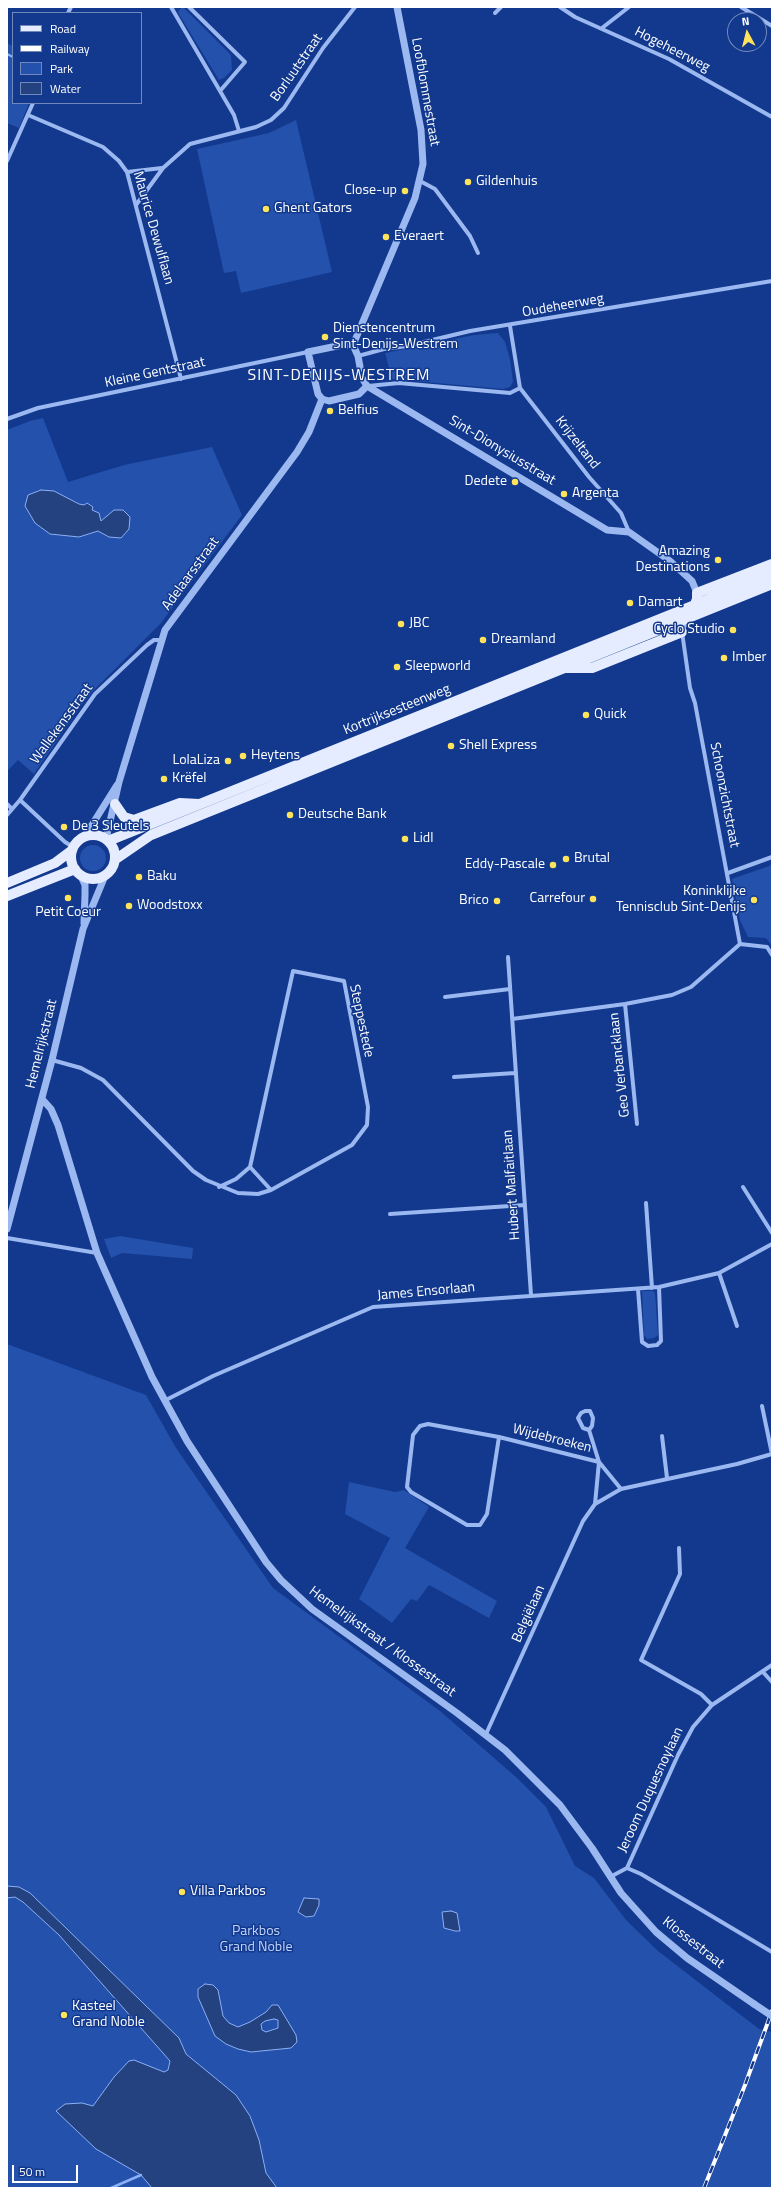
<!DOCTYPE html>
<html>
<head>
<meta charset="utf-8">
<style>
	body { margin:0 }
	#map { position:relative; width:779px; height:2195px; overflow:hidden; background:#12398d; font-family:"Titillium Web",sans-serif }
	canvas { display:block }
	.frame { position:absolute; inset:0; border:8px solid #fff; pointer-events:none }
	.legend { position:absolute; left:12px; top:12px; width:130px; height:92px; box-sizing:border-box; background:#12398d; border:1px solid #7188bb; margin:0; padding:5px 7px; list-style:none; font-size:12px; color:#fff }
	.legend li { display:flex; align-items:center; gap:8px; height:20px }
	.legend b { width:20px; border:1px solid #7188bb }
	.north { position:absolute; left:727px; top:12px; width:40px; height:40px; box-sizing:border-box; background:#12398d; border:1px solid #7188bb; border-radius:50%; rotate:353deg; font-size:11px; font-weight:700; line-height:16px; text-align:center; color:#fff }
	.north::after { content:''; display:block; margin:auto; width:14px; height:18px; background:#ffe35b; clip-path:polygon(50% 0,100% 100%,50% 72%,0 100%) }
	.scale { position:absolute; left:12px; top:2165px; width:66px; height:18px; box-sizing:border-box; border:2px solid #fff; border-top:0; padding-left:5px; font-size:12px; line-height:14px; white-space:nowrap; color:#fff; -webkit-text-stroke:3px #12398d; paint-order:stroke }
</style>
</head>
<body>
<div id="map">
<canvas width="779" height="2195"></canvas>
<div class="frame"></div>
<ul class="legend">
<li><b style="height:5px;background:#e5ecff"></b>Road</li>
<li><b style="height:5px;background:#fff"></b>Railway</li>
<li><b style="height:11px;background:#2451ac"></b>Park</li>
<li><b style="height:11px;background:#244180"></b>Water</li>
</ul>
<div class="north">N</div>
<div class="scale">50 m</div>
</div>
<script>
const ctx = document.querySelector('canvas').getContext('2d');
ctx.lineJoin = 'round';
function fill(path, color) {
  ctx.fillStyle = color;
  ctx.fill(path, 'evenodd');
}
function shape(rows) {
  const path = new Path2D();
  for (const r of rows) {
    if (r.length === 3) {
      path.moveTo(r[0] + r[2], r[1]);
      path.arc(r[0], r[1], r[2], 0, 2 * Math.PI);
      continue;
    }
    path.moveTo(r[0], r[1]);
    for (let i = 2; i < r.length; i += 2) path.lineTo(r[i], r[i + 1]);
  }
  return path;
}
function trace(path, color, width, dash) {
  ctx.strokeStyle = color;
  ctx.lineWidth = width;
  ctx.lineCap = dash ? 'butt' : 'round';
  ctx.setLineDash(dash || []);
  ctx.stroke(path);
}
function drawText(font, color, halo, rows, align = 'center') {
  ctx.font = font + ' "Titillium Web",sans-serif';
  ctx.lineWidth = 3;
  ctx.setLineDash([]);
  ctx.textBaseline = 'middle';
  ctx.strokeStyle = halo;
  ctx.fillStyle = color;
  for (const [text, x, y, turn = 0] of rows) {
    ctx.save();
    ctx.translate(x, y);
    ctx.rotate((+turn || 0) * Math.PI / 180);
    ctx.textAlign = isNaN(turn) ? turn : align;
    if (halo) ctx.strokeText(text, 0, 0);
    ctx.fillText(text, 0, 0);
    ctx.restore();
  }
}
fill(shape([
	[181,8,184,8,231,55,232,70,224,78,219,80,180,16,178,12],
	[7,43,13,46,13,103,29,103,19,128,7,123],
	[296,120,332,272,241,293,236,271,224,273,197,149,269,133],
	[498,333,505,342,510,359,513,382,510,387,503,389,392,379,385,353,474,335],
	[43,418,68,482,124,465,212,447,242,515,161,623,95,689,80,707,34,774,18,760,7,771,7,430,30,421],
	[93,858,13],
	[772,865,772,946,766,938,748,937,740,920,732,879],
	[120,1236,193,1248,192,1259,122,1253,111,1258,104,1239],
	[642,1291,653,1291,655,1293,658,1335,654,1338,647,1339,644,1335],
	[7,1344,146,1395,176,1448,273,1588,440,1711,516,1777,546,1807,575,1866,594,1878,626,1920,658,1951,759,2029,772,2032,772,2188,7,2188],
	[349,1482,395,1492,404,1490,429,1507,405,1548,497,1601,489,1618,429,1585,417,1601,411,1599,392,1623,359,1599,390,1538,345,1514]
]), '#2451ac');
const water = shape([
	[41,490,54,491,79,504,84,505,87,503,93,507,92,510,99,513,101,521,114,510,123,510,130,517,129,529,121,538,109,537,98,531,79,537,50,534,35,523,25,506,28,495,41,490],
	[7,1886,19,1887,30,1893,179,2038,186,2054,236,2095,250,2116,259,2140,266,2173,277,2188,152,2188,141,2175,96,2149,56,2111,65,2104,82,2103,93,2106,114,2077,129,2061,134,2060,164,2072,168,2070,170,2061,59,1935,23,1902,15,1897,7,1898,7,1886],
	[304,1898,319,1899,319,1905,314,1916,306,1917,298,1912,304,1898],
	[451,1911,457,1913,460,1931,455,1931,444,1928,442,1912,451,1911],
	[205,1984,213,1985,218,1990,223,2016,229,2023,238,2027,250,2022,266,2012,272,2005,278,2005,296,2035,297,2042,291,2048,251,2052,238,2049,226,2044,215,2036,198,1997,198,1989,205,1984],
	[274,2019,278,2020,278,2028,266,2032,262,2030,261,2024,265,2021,274,2019]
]);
fill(water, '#244180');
trace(water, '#8cb0f5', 1);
trace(shape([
	[7,54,13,57],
	[111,2188,141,2175]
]), '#8cb0f5', 2.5);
trace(shape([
	[171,7,234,115,239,131],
	[189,7,245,62,220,91],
	[560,7,575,17,669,59,772,117],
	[741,7,772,26],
	[68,13,71,7],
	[495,13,501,7],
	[602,28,629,7],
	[28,115,103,147,119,161,127,172,181,379],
	[7,161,33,103],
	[127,172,162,168],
	[420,181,435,189,470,236,478,253],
	[136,205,163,168,190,144,256,127,271,120,284,108,323,48,355,7],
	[510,326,520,388,589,477,621,513,629,532],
	[358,356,384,349,407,346,470,331,772,281],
	[368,386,399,383,510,393,520,388],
	[7,419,38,408,308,352],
	[687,621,682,632,690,688,695,703,740,944,767,947,772,955],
	[20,800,65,842,73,847],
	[7,804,12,809],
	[7,815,20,800,95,694,147,645,154,640,161,640],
	[728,873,772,857],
	[508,957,531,1295],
	[445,997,510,989],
	[625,1004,637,1124],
	[512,1019,625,1004,672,995,691,987,740,944],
	[52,1060,81,1068,103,1080,193,1171,206,1180,238,1193,258,1194,271,1190,250,1167],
	[454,1077,515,1073],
	[219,1187,236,1179,250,1167,293,971,344,981,368,1107,367,1125,352,1145,271,1190],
	[743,1187,772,1233],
	[646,1203,652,1288],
	[390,1214,525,1205],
	[7,1238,97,1253],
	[719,1273,737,1326],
	[638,1289,642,1342,648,1346,657,1345,661,1341,659,1287],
	[164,1401,213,1376,373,1307,659,1287,719,1273,772,1244],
	[762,1406,772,1454],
	[585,1411,590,1411,593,1418,592,1426,589,1430,583,1428,578,1418,581,1413,585,1411],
	[589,1430,599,1462,621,1489],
	[662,1436,667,1478],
	[499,1437,487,1514,480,1525,467,1525,411,1492,407,1487,413,1435,420,1426,428,1424,499,1437,599,1462],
	[595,1504,599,1462],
	[679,1548,680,1574,641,1660,701,1694,712,1705],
	[763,1672,772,1682],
	[486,1734,583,1521,595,1504,621,1489,737,1464,772,1454],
	[627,1868,678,1755,693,1727,712,1705,772,1665],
	[610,1877,627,1868,641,1874,772,1952]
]), '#9bb8f1', 4);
trace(shape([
	[353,345,358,356,362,378,367,386,607,530,629,532,670,561,692,581,697,593],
	[353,345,415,198,423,164,421,130,397,7],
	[353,345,342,345,308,352,318,394,322,399,329,401,359,394,367,386],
	[85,836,117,785],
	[106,839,119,782,165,630,297,452,309,432,322,399],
	[81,876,85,885,85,895,84,923],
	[42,1099,51,1109,58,1125,97,1253,152,1377,187,1441,266,1562,281,1580,312,1609,457,1713,505,1750,560,1805,592,1848,621,1893,656,1932,687,1958,754,2004],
	[7,1229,52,1060,83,929,105,876]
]), '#9bb8f1', 7);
trace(shape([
	[693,609,697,599,697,593,772,564],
	[566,668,592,668,682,632],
	[115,804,124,817,134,820,180,803,199,804],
	[93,857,22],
	[108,841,772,574],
	[116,859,151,835,772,584],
	[7,883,55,863,71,851],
	[7,896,75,869]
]), '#e5ecff', 10);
const rail = shape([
	[704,2188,745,2085,772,2011]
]);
trace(rail, '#fff', 4);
trace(rail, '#12398d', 2.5, [8]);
trace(shape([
	[754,2004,772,2016]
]), '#9bb8f1', 7);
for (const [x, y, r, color] of [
	[468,182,4,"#ffe35b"],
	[405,191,4,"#ffe35b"],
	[266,209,4,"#ffe35b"],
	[386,237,4,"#ffe35b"],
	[325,337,4,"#ffe35b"],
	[330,411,4,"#ffe35b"],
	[515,482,4,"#ffe35b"],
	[564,494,4,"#ffe35b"],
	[718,560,4,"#ffe35b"],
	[630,603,4,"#ffe35b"],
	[401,624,4,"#ffe35b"],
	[733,630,4,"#ffe35b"],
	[483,640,4,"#ffe35b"],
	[724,658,4,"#ffe35b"],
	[397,667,4,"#ffe35b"],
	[586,715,4,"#ffe35b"],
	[451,746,4,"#ffe35b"],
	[243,756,4,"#ffe35b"],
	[228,761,4,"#ffe35b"],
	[164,779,4,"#ffe35b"],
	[290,815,4,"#ffe35b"],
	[64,827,4,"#ffe35b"],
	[405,839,4,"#ffe35b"],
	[566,859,4,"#ffe35b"],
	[553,865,4,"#ffe35b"],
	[139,877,4,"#ffe35b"],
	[68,898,4,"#ffe35b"],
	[593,899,4,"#ffe35b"],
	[754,900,4,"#ffe35b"],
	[497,901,4,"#ffe35b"],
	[129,906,4,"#ffe35b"],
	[182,1892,4,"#ffe35b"],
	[64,2015,4,"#ffe35b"]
]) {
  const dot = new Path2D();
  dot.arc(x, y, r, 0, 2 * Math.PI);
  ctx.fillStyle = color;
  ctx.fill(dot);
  trace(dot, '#12398d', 1.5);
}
drawText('14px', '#fff', '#12398d', [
	["Hogeheerweg",672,50,27],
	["Borluutstraat",297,68,-55],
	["Loofblommestraat",425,92,80],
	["Maurice Dewulflaan",153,228,74],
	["Oudeheerweg",563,306,-10],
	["Kleine Gentstraat",155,373,-12],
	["Krijzeltand",577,443,52],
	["Sint-Dionysiusstraat",502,451,31],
	["Adelaarsstraat",191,574,-54],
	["Kortrijksesteenweg",397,710,-22],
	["Wallekensstraat",62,724,-54],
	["Schoonzichtstraat",724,795,79],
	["Steppestede",361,1021,78],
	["Hemelrijkstraat",42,1044,-76],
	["Geo Verbancklaan",620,1065,-96],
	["Hubert Malfaitlaan",512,1185,-94],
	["James Ensorlaan",426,1292,-5],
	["Wijdebroeken",552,1439,14],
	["Belgiëlaan",529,1614,-66],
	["Hemelrijkstraat / Klossestraat",382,1642,36],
	["Jeroom Duquesnoylaan",651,1790,-65],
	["Klossestraat",693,1943,38]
]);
drawText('14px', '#fff', '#12398d', [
	["Gildenhuis",476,182],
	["Close-up",397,191,"right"],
	["Ghent Gators",274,209],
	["Everaert",394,237],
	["Dienstencentrum",333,329],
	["Sint-Denijs-Westrem",333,345],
	["Belfius",338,411],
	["Dedete",507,482,"right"],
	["Argenta",572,494],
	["Amazing",710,552,"right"],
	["Destinations",710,568,"right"],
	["Damart",638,603],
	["JBC",409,624],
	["Cyclo Studio",725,630,"right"],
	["Dreamland",491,640],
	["Imber",732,658],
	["Sleepworld",405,667],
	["Quick",594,715],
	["Shell Express",459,746],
	["Heytens",251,756],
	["LolaLiza",220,761,"right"],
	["Krëfel",172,779],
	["Deutsche Bank",298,815],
	["De 3 Sleutels",72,827],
	["Lidl",413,839],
	["Brutal",574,859],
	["Eddy-Pascale",545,865,"right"],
	["Baku",147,877],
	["Koninklijke",746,892,"right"],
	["Tennisclub Sint-Denijs",746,908,"right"],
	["Carrefour",585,899,"right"],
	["Brico",489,901,"right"],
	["Woodstoxx",137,906],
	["Petit Coeur",68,913,"center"],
	["Villa Parkbos",190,1892],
	["Kasteel",72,2007],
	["Grand Noble",72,2023]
], 'left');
drawText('14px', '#c2d5fc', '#12398d', [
	["Parkbos",256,1932],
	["Grand Noble",256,1948]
]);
ctx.letterSpacing = '1px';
drawText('16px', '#fff', '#12398d', [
	["SINT-DENIJS-WESTREM",339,376]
]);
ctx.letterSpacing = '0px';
</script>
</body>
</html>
